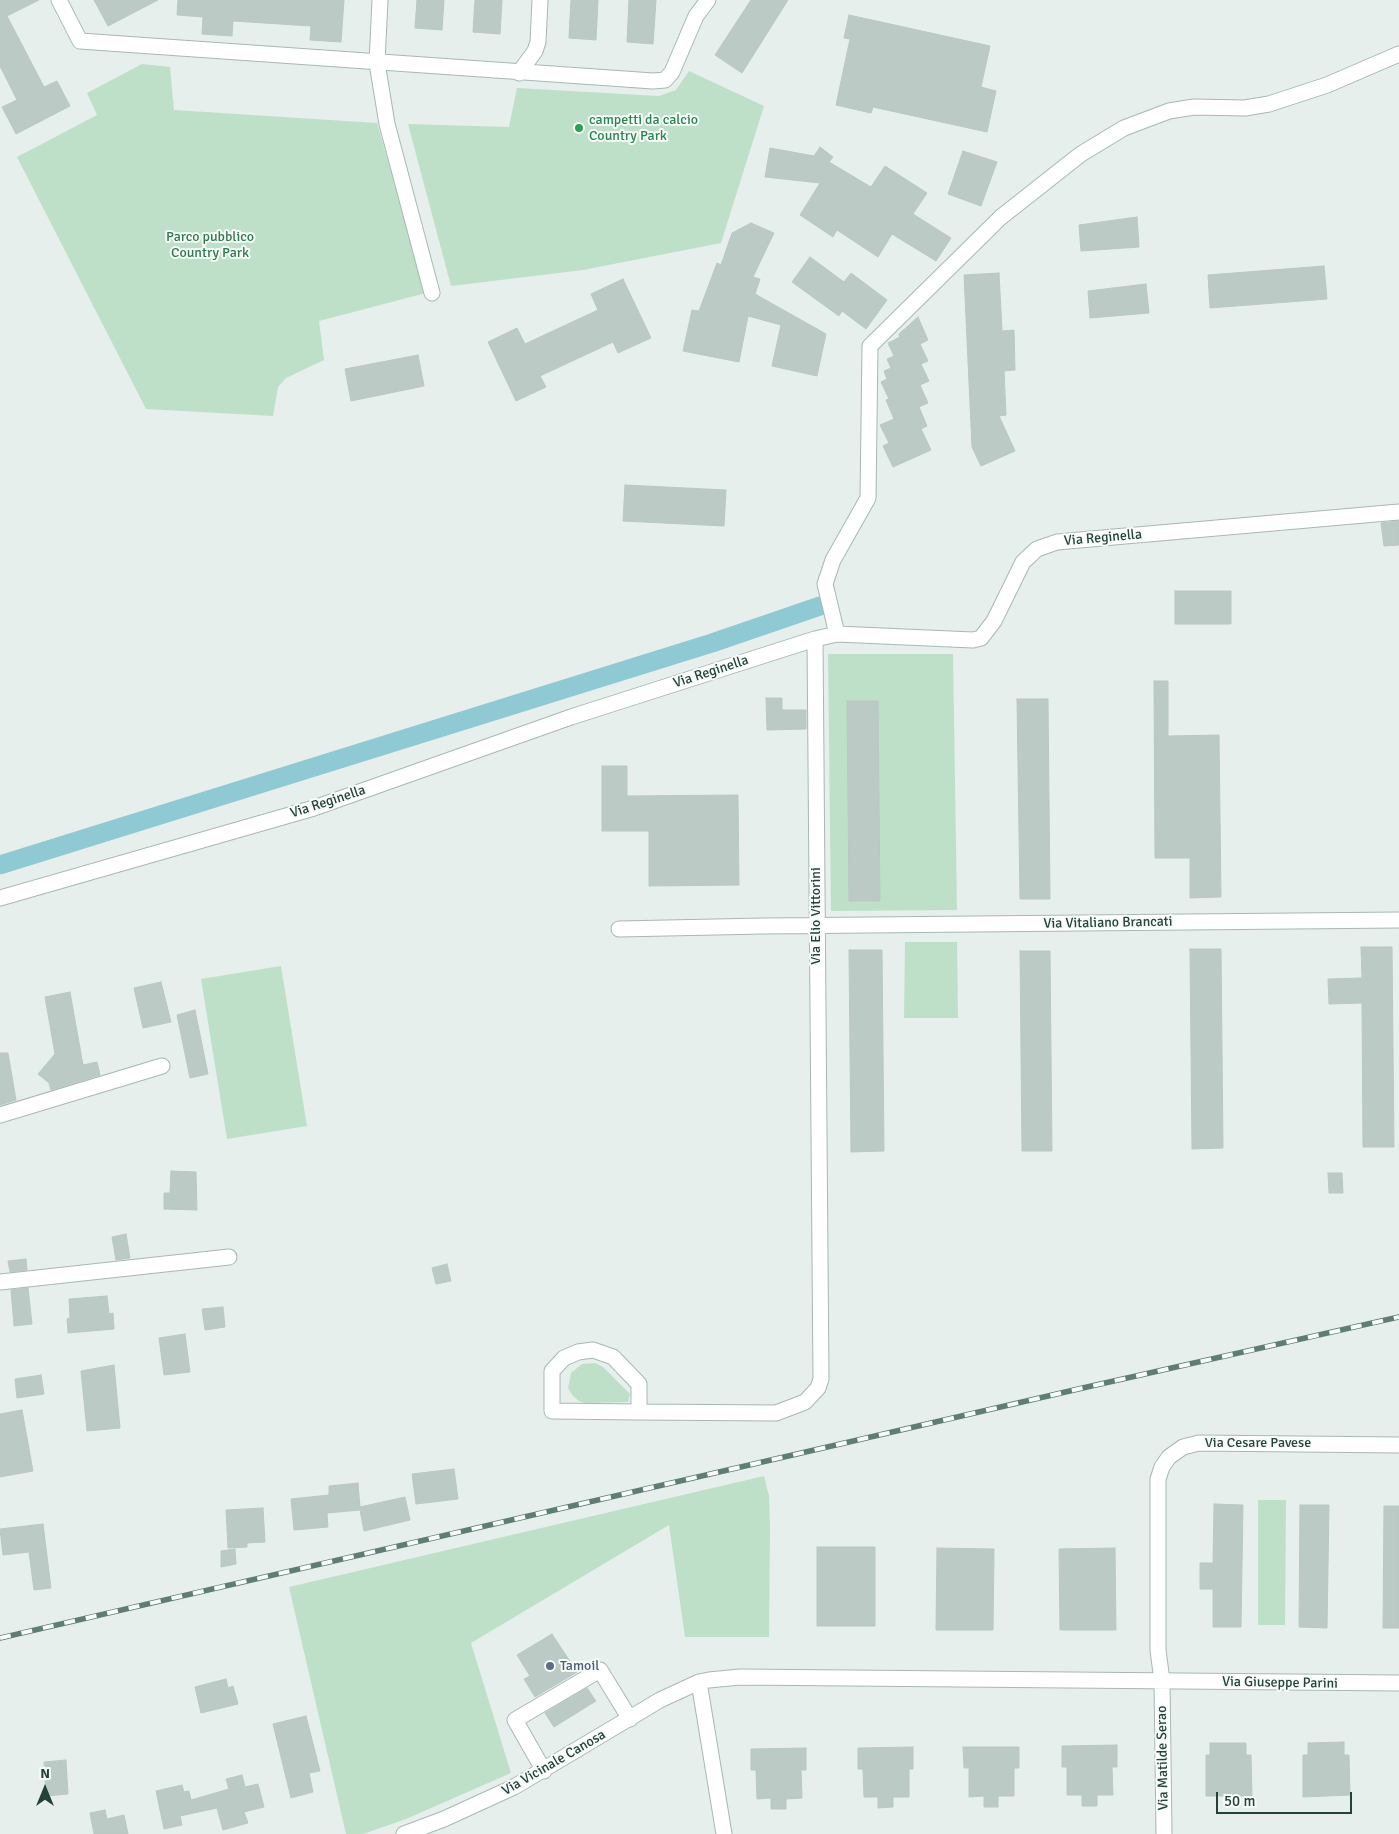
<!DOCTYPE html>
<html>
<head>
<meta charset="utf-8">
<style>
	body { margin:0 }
	#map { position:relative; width:1399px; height:1834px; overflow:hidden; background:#e6efeb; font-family:Signika,sans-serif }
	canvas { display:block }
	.north { position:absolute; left:20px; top:1764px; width:50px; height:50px; -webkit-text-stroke:4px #f7fbf9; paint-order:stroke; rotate:0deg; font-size:14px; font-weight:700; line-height:20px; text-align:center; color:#24423a }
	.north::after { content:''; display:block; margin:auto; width:18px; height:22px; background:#24423a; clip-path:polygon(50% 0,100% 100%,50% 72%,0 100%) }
	.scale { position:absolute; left:1216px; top:1792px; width:136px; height:22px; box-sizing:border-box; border:2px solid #24423a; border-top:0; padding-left:6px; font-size:15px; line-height:18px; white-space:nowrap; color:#24423a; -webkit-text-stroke:4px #f7fbf9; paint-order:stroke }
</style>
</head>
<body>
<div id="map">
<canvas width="1399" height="1834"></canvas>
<div class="north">N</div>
<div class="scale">50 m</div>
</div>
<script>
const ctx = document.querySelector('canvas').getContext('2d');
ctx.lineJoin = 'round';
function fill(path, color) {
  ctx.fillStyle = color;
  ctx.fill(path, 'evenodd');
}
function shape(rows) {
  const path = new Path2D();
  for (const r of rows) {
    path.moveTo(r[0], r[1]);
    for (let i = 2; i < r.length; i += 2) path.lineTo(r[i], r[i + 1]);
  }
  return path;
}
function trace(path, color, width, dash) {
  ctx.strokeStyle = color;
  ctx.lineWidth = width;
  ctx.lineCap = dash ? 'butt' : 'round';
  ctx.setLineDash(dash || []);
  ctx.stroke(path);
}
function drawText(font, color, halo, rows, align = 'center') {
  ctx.font = font + ' Signika,sans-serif';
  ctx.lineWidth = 4;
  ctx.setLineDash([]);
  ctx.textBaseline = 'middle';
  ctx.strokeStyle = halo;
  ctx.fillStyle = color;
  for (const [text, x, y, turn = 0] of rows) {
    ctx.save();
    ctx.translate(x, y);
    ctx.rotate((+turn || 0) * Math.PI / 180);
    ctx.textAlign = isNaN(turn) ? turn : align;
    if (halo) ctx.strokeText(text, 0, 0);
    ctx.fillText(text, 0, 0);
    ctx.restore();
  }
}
fill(shape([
	[142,64,170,67,174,110,377,123,426,293,319,321,324,360,286,378,278,387,273,416,146,409,17,157,97,115,87,93],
	[689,71,764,106,721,243,583,270,451,286,408,124,509,127,517,88,659,96,676,90],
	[828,654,953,654,957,910,831,911],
	[905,942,957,942,958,1018,904,1018],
	[281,966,307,1126,227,1139,201,979],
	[595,1363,603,1367,630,1394,628,1402,585,1403,579,1401,573,1396,568,1388,571,1373,582,1364],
	[764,1476,769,1496,770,1527,769,1637,685,1637,669,1525,471,1643,511,1773,406,1819,363,1834,346,1834,289,1587],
	[1258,1500,1286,1500,1285,1625,1258,1625]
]), '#bfe0c8');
trace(shape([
	[0,865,712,643,820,606]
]), '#8ec9d4', 19);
const building = shape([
	[0,0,39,0,7,16,44,87,57,81,70,106,16,134,2,107,17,100,0,66,0,0],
	[94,0,158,0,108,26,94,0],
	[178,0,344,0,341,42,310,40,311,26,233,21,232,36,202,34,203,17,177,15,178,0],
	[417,0,444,0,442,30,415,28,417,0],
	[475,0,502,0,500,34,473,32,475,0],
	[571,0,598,0,596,40,569,38,571,0],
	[629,0,656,0,653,44,627,42,629,0],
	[751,0,788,0,742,73,715,55,751,0],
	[849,15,990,46,981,87,996,91,987,132,873,107,871,113,836,105,850,39,844,38,849,15],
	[820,147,833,157,829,162,871,187,885,166,927,193,913,214,951,238,936,261,892,234,878,257,837,230,833,237,800,215,820,183,765,177,770,148,814,156,820,147],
	[963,151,997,162,981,206,948,194,963,151],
	[1137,217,1139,247,1081,251,1079,225,1137,217],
	[751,223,774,233,753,277,760,279,755,294,826,334,817,376,772,366,781,325,748,316,739,362,683,351,692,310,699,311,717,263,721,265,732,233,751,223],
	[810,257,844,282,851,273,887,300,866,329,842,311,839,316,792,282,810,257],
	[1324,266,1327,299,1210,308,1208,275,1324,266],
	[999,273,1002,331,1014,330,1015,370,1004,371,1006,415,999,416,1015,451,981,466,972,447,964,275,999,273],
	[623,279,651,338,618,353,613,342,540,376,546,387,516,401,488,342,517,328,525,344,598,310,591,294,623,279],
	[1146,284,1149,313,1090,318,1088,291,1146,284],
	[918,317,928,340,920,344,928,361,921,364,929,381,920,385,928,403,919,407,927,426,921,429,931,450,893,467,883,446,889,443,880,425,894,419,886,400,889,399,881,382,887,379,884,371,891,368,887,359,894,356,888,343,900,337,899,334,918,317],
	[418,355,424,386,351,401,345,369,418,355],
	[625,485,726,490,724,526,623,521,625,485],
	[1399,521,1399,545,1384,546,1381,523,1399,521],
	[1175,591,1231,591,1231,624,1175,624,1175,591],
	[1154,681,1168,681,1168,736,1219,735,1221,897,1190,898,1190,858,1155,858,1154,681],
	[766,698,782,698,782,710,806,710,806,729,767,730,766,698],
	[1017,699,1048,699,1050,899,1020,899,1017,699],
	[847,701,878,701,880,901,849,901,847,701],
	[602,766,627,766,627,796,738,795,739,885,649,886,649,831,602,831,602,766],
	[1361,947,1392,947,1394,1147,1363,1147,1362,1003,1329,1004,1328,979,1362,978,1361,947],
	[1190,949,1221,949,1223,1148,1192,1149,1190,949],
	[849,950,882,950,884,1151,851,1152,849,950],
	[1020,951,1050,951,1052,1151,1022,1151,1020,951],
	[161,982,171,1022,143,1028,134,988,161,982],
	[70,992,83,1065,97,1062,100,1075,51,1090,49,1083,38,1074,55,1054,45,997,70,992],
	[195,1010,208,1074,190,1078,177,1015,195,1010],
	[0,1053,8,1053,16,1100,0,1105,0,1053],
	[171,1171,196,1172,197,1210,164,1209,164,1193,170,1193,171,1171],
	[1328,1173,1342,1173,1343,1193,1329,1193,1328,1173],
	[126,1234,130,1258,116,1260,112,1237,126,1234],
	[26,1259,27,1270,10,1272,8,1261,26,1259],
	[447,1264,451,1281,436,1284,432,1268,447,1264],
	[28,1288,32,1324,14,1326,11,1290,28,1288],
	[107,1296,109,1314,113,1313,114,1329,68,1333,67,1319,70,1318,69,1299,107,1296],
	[223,1307,225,1327,205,1330,202,1309,223,1307],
	[185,1334,190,1372,164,1375,159,1338,185,1334],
	[114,1365,120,1428,87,1431,81,1371,114,1365],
	[41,1375,44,1394,17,1398,15,1379,41,1375],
	[22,1410,33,1471,0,1477,0,1414,22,1410],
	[454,1469,458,1499,416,1504,412,1474,454,1469],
	[358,1483,360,1507,405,1497,410,1520,364,1531,360,1510,327,1513,328,1527,294,1530,291,1499,329,1495,329,1486,358,1483],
	[1214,1504,1243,1505,1241,1627,1213,1627,1213,1589,1200,1589,1200,1563,1213,1563,1214,1504],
	[1300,1505,1329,1505,1327,1628,1299,1627,1300,1505],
	[1384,1506,1399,1506,1399,1628,1383,1628,1384,1506],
	[263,1508,265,1542,247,1543,247,1547,228,1548,226,1510,263,1508],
	[43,1524,51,1588,34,1590,29,1552,3,1555,0,1529,43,1524],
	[817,1547,875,1547,875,1626,817,1626,817,1547],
	[937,1548,994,1549,993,1630,936,1630,937,1548],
	[1115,1548,1116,1630,1060,1630,1059,1549,1115,1548],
	[235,1549,236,1564,221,1567,221,1551,235,1549],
	[552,1634,577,1672,535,1697,524,1679,530,1676,517,1655,552,1634],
	[226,1679,228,1688,233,1686,238,1704,201,1713,195,1687,226,1679],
	[587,1688,596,1701,554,1727,545,1713,587,1688],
	[306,1716,320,1771,309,1773,313,1792,291,1798,273,1724,306,1716],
	[1344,1742,1344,1755,1349,1755,1350,1795,1303,1797,1303,1755,1308,1755,1308,1743,1344,1742],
	[1210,1743,1246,1743,1246,1755,1251,1755,1252,1796,1206,1796,1206,1755,1210,1755,1210,1743],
	[1117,1745,1117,1767,1112,1767,1113,1795,1097,1795,1097,1806,1082,1806,1082,1795,1067,1795,1067,1767,1062,1767,1062,1746,1117,1745],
	[913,1747,913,1769,909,1769,909,1797,893,1797,893,1807,878,1808,878,1797,864,1797,863,1769,858,1769,858,1748,913,1747],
	[963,1747,1019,1747,1019,1768,1014,1768,1014,1796,998,1796,998,1807,984,1807,984,1796,969,1797,969,1768,964,1768,963,1747],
	[806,1748,806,1770,801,1770,802,1798,786,1799,786,1809,771,1809,771,1798,757,1799,756,1770,751,1770,751,1749,806,1748],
	[66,1760,68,1794,46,1796,44,1762,66,1760],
	[242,1775,245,1787,258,1784,264,1807,244,1812,248,1823,223,1830,217,1808,180,1816,182,1825,164,1829,156,1791,182,1785,184,1792,189,1791,191,1800,229,1789,226,1779,242,1775],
	[105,1810,107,1819,124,1815,128,1834,94,1834,90,1813,105,1810]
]);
fill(building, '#bbcac4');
trace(building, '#b8c9c2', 1);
const minor = shape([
	[59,0,80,41,653,81,665,80,672,72,696,16,708,0],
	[380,0,377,63,387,124,432,293],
	[519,73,535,51,538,42,540,0],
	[837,634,825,584,833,560,868,498,870,346,1001,217,1081,154,1124,128,1169,111,1194,107,1245,108,1269,104,1327,85,1399,54],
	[0,898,314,808,571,717,815,639,837,634,973,640,981,638,994,621,1023,562,1037,549,1057,542,1399,512],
	[619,929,763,926,1399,920],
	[0,1115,162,1066],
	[0,1282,229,1257],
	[639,1412,639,1384,613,1357,593,1350,578,1352,564,1358,552,1371,552,1411,639,1412,776,1413,805,1402,818,1388,821,1379,815,639],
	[699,1682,724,1834],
	[544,1771,515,1720,600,1670,630,1719],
	[404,1834,444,1819,514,1787,660,1700,699,1682,709,1680,740,1677,1399,1683],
	[1164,1834,1162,1681,1158,1650,1158,1479,1162,1467,1169,1457,1183,1447,1199,1443,1399,1445]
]);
trace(minor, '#a8b8b2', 17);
trace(minor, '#fff', 15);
const rail = shape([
	[0,1638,1087,1387,1399,1317]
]);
trace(rail, '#5f7d75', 5.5);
trace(rail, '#f7fbf9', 4, [11]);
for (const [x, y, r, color] of [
	[579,128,5,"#2e9e5b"],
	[550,1666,5,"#5c6f8a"]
]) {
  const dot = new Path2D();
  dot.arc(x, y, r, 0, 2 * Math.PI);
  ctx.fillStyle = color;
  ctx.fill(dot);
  trace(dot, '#f7fbf9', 2);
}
drawText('14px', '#27864d', '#f7fbf9', [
	["campetti da calcio",589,120],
	["Country Park",589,136]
], 'left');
drawText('14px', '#2d7a4b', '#f7fbf9', [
	["Parco pubblico",210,237],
	["Country Park",210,253]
]);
drawText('14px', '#24423a', '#f7fbf9', [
	["Via Reginella",1103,538,-5],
	["Via Reginella",711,672,-18],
	["Via Reginella",328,802,-18],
	["Via Elio Vittorini",816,916,-90],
	["Via Vitaliano Brancati",1108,923,-1],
	["Via Cesare Pavese",1258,1443],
	["Via Giuseppe Parini",1280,1683,1],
	["Via Matilde Serao",1163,1758,-91],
	["Via Vicinale Canosa",554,1763,-30]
]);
drawText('14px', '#4e5e75', '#f7fbf9', [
	["Tamoil",560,1666]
], 'left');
</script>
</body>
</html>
